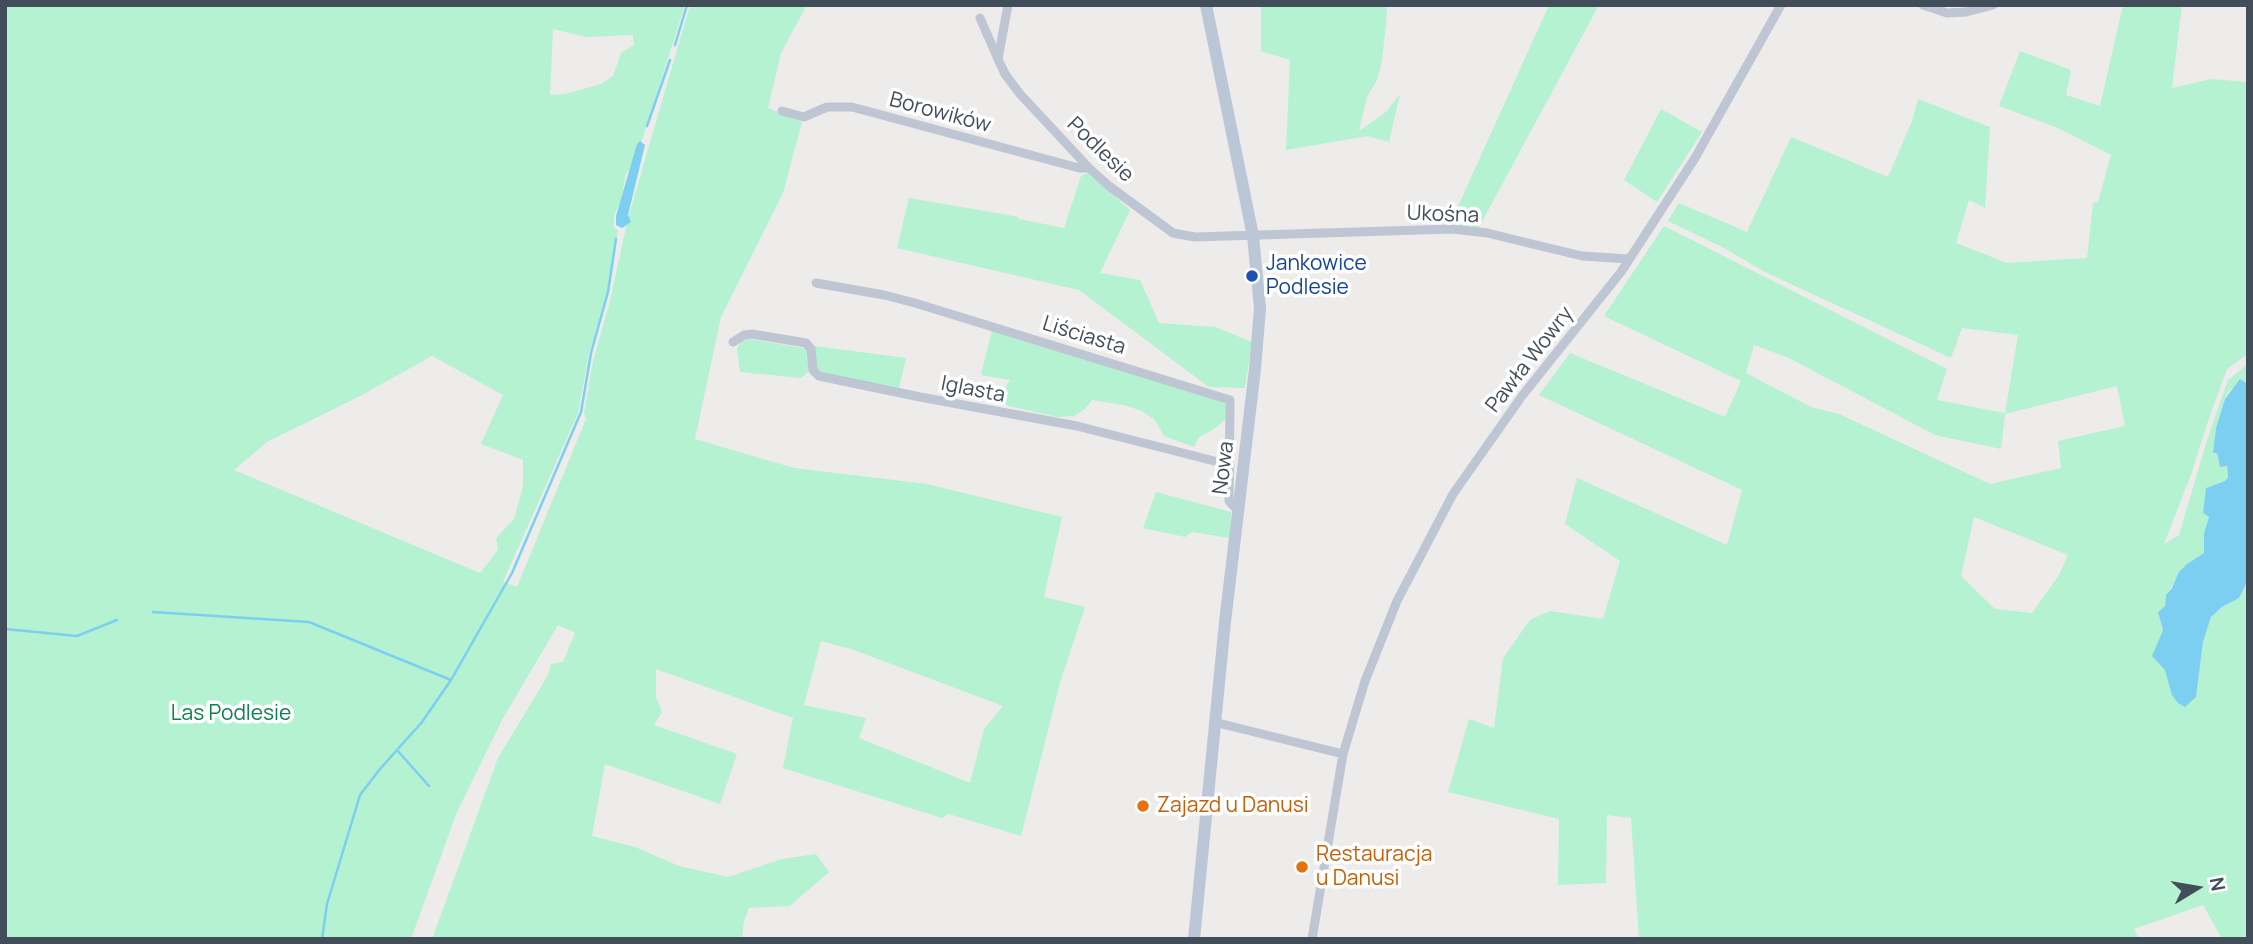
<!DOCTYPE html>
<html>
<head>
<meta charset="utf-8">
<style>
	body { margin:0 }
	#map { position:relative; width:2253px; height:944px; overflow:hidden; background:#eeebeb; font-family:Manrope,sans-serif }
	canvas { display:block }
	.frame { position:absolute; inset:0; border:7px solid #424d5a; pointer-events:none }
	.north { position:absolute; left:2162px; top:853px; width:70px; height:70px; -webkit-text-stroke:5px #fff; paint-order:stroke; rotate:79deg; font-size:19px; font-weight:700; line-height:28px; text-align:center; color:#424d5a }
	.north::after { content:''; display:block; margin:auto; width:24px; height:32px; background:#424d5a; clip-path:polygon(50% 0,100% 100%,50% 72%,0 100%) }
</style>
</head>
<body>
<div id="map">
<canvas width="2253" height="944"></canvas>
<div class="frame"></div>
<div class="north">N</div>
</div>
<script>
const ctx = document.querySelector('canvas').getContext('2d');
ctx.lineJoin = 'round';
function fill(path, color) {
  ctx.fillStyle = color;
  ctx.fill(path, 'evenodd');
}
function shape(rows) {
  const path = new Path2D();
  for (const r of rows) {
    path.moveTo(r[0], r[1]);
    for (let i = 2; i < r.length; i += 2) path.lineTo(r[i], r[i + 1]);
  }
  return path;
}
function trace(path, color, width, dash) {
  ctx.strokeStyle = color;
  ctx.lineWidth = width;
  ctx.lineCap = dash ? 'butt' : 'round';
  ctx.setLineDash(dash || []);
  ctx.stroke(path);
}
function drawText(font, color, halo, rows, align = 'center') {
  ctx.font = font + ' Manrope,sans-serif';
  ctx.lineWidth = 7;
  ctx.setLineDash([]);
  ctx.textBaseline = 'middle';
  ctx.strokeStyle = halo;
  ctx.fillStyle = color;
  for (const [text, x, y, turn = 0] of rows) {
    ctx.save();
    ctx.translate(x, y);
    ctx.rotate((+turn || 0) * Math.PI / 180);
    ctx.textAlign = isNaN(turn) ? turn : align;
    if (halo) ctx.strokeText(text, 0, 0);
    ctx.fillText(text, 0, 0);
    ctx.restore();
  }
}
fill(shape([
	[5,5,685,5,634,165,626,174,621,200,614,216,614,228,618,230,607,296,589,353,578,413,503,582,517,587,586,419,584,413,593,361,610,301,628,218,690,5,807,5,781,53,768,108,802,122,783,193,721,317,695,439,794,468,927,484,1062,517,1044,597,1085,607,1060,683,1021,836,949,814,942,818,783,768,793,718,656,669,656,697,662,712,654,725,737,754,720,804,605,764,592,836,635,847,679,866,728,877,782,859,816,854,829,872,790,906,749,908,744,921,742,939,432,939,498,758,548,675,551,664,563,662,575,633,558,625,502,720,457,812,411,939,5,939],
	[553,29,586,37,633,35,634,45,621,53,613,76,601,84,565,94,550,95],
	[432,356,503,395,481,444,523,460,523,486,514,519,496,538,498,550,480,573,234,470,267,442,360,396],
	[821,641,851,649,1003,706,984,729,970,783,859,738,866,718,804,705],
	[1261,5,1386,5,1387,14,1382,61,1377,80,1367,97,1359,131,1386,112,1400,94,1389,142,1368,136,1286,150,1290,60,1261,51],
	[1549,5,1599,5,1478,229,1450,224],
	[2123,5,2182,5,2172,88,2211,79,2248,82,2248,354,2227,369,2207,424,2192,472,2164,544,2179,535,2207,440,2228,380,2248,364,2248,384,2243,381,2229,391,2225,399,2216,428,2213,452,2217,453,2220,467,2227,466,2228,477,2225,481,2206,488,2204,513,2209,517,2204,533,2204,553,2187,564,2166,595,2165,606,2158,612,2163,630,2156,646,2196,697,2203,642,2211,617,2222,607,2239,598,2248,580,2248,939,2222,939,2203,905,2134,929,2139,939,1639,939,1631,818,1607,815,1606,883,1558,885,1559,819,1448,792,1469,719,1494,728,1503,658,1530,620,1550,611,1603,619,1620,561,1565,524,1577,478,1727,545,1742,490,1539,395,1570,353,1725,417,1741,381,1604,316,1664,226,1947,369,1937,400,2005,413,2018,335,1962,328,1951,358,1765,272,1724,248,1668,221,1679,203,1747,232,1791,137,1888,177,1912,121,1918,99,1990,127,1985,208,1969,200,1956,243,2007,263,2087,258,2093,203,2098,202,2111,155,2058,128,1999,106,2020,51,2071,70,2066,95,2100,106],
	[1754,345,1789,358,1935,435,2001,449,2005,414,2117,386,2125,426,2058,441,2061,468,1990,484,1839,414,1811,407,1746,373],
	[1974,517,2068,555,2059,575,2032,613,1995,609,1961,576],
	[1661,109,1702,132,1657,202,1624,180],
	[1088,173,1130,210,1100,273,1140,280,1159,323,1215,327,1252,342,1245,388,1209,387,1079,290,897,248,909,198,1019,217,1019,219,1064,228,1081,176],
	[992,330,1225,403,1226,419,1214,429,1199,437,1194,447,1164,436,1155,420,1142,411,1124,405,1092,400,1085,409,1074,416,1057,417,1005,405,1001,395,1010,380,981,375],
	[750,339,803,348,807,351,809,371,801,378,740,372,737,348,741,340],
	[814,346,906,358,899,388,823,374,816,366],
	[1156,492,1231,512,1230,538,1192,532,1185,537,1143,528]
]), '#b4f2d1');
fill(shape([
	[640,141,645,145,628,215,631,222,622,228,616,225,616,216,637,144],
	[2240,379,2248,384,2248,580,2239,598,2222,607,2211,617,2203,642,2196,697,2185,707,2178,703,2172,695,2165,670,2152,656,2163,630,2158,612,2165,606,2166,595,2172,588,2179,572,2187,564,2204,553,2204,533,2209,517,2203,513,2206,488,2225,481,2228,477,2227,466,2220,467,2217,453,2213,453,2216,428,2225,399]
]), '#7dcff2');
trace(shape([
	[675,45,687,5],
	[647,126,670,60],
	[153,612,309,622,451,680,512,573,581,412,591,353,608,292,616,239],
	[5,629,77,636,117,620],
	[397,750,429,786],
	[322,939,327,904,360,795,380,769,422,722,451,680]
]), '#7dcff2', 2.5);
trace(shape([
	[1008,5,998,59,1005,74,1020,94,1089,168,1109,186,1173,233,1195,237,1452,229,1487,233,1582,256,1629,259],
	[1923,5,1947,13,1966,12,1993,5],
	[980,18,998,59],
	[782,111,804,117,827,107,852,107,1079,168,1089,168],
	[816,283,884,295,915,303,1230,400,1229,501,1238,511],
	[733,342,744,335,752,334,806,343,811,349,813,370,819,376,920,397,1077,426,1230,465],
	[1214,722,1343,754],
	[1312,939,1343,754,1365,681,1397,601,1453,494,1522,396,1621,272,1695,158,1781,5]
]), '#bdc6d2', 9);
trace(shape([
	[1194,939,1225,622,1255,369,1260,308,1253,236,1206,5]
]), '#bbc6d7', 12);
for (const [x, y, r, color] of [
	[1252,276,7,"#1a4fb4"],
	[1143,806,7,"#e8710a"],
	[1302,867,7,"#e8710a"]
]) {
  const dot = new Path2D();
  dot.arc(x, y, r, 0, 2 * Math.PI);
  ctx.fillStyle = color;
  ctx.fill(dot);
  trace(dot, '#fff', 2.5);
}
drawText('21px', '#424d5a', '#fff', [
	["Borowików",940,113,15],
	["Podlesie",1100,150,44],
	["Ukośna",1443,215,2],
	["Liściasta",1084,336,17],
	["Pawła Wowry",1530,360,-52],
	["Iglasta",973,390,11],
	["Nowa",1224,468,-83]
]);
drawText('21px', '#164399', '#fff', [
	["Jankowice",1266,264],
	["Podlesie",1266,288]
], 'left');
drawText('21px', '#0f7f51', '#fff', [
	["Las Podlesie",231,714]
]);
drawText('21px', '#c56008', '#fff', [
	["Zajazd u Danusi",1157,806],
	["Restauracja",1316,855],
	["u Danusi",1316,879]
], 'left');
</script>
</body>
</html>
